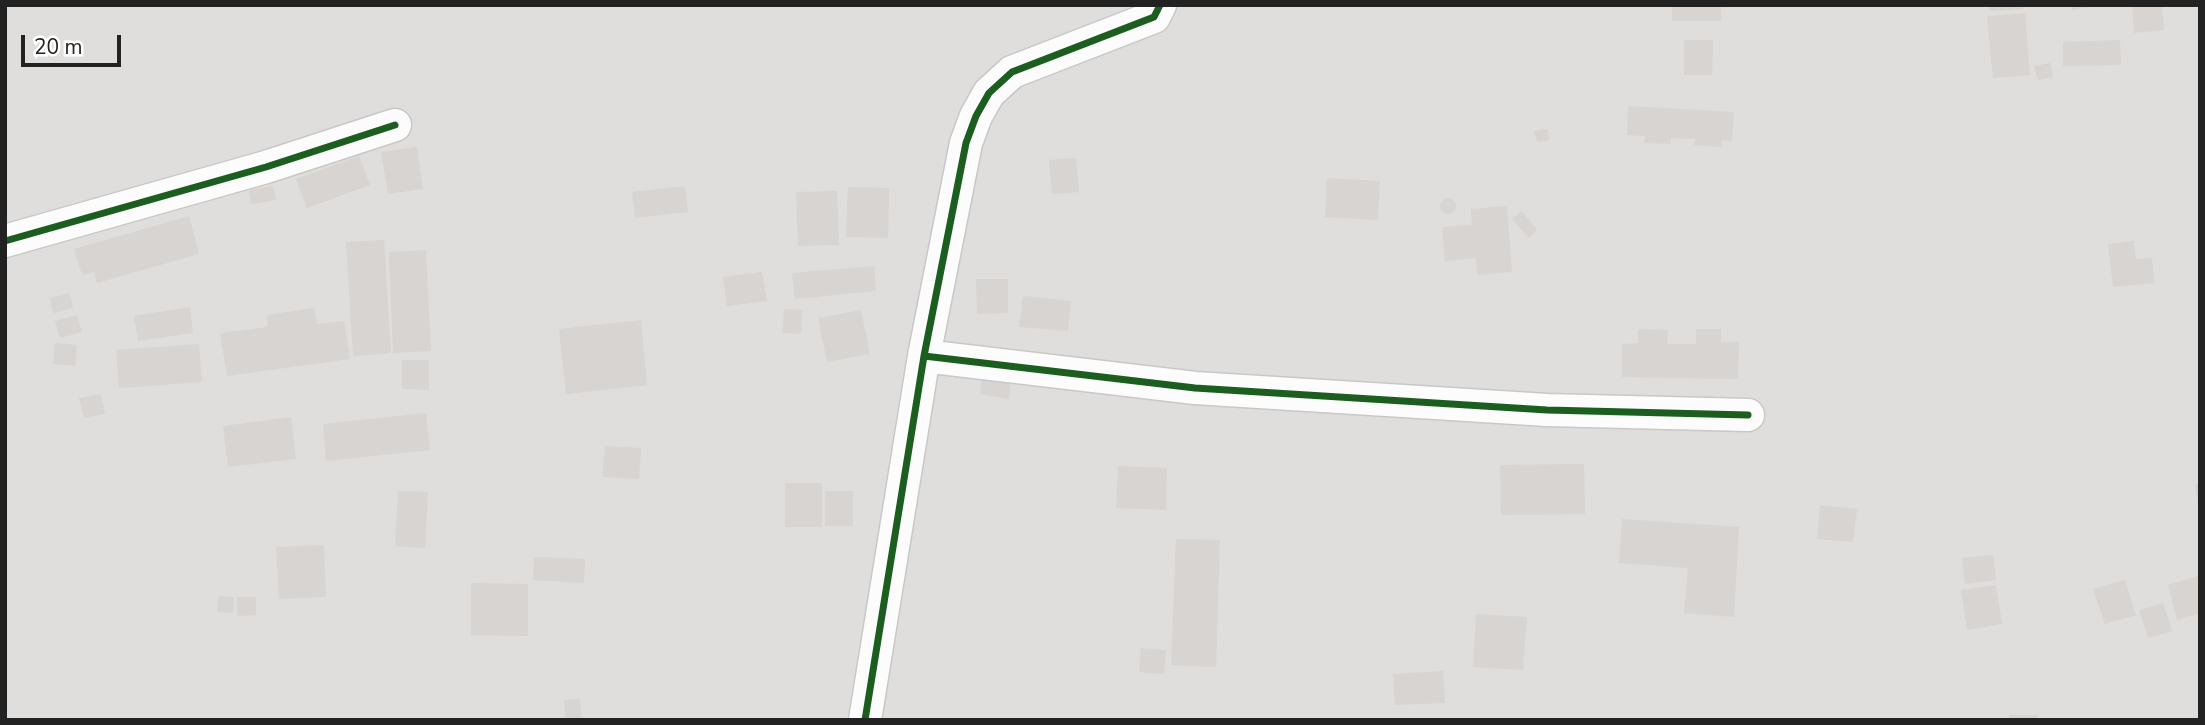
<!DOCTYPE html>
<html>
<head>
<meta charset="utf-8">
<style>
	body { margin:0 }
	#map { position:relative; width:2205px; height:725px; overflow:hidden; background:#f0eeeb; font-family:"Nunito Sans",sans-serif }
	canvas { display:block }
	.frame { position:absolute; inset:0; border:7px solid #222; pointer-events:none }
	.scale { position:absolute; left:21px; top:35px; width:100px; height:32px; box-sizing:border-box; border:4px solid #222; border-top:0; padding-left:9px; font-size:21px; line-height:24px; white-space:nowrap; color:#222; -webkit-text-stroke:5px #fff; paint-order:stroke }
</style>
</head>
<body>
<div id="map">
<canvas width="2205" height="725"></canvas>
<div class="frame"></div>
<div class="scale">20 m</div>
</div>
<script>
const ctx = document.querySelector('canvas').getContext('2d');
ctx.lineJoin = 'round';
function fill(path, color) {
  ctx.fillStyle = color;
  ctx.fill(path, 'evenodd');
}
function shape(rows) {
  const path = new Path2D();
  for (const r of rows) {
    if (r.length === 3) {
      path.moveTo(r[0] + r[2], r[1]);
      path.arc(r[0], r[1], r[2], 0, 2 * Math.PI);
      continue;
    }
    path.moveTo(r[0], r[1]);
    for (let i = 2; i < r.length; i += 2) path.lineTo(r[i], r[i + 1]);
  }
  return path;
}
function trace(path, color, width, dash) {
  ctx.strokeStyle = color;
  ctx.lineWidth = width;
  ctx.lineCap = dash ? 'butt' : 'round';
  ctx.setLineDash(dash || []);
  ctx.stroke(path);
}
fill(shape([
	[5,5,2200,5,2200,720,5,720]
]), '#dfdedc');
fill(shape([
	[1672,5,1721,5,1721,21,1672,21],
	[1990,5,2023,5,2023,9,1990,11],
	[2072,5,2090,5,2090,7,2072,10],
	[2132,5,2162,5,2164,30,2134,33],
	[2025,13,2030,75,1993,78,1987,16],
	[1684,40,1713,40,1712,75,1684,75],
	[2120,40,2121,65,2063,66,2063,42],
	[2050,63,2053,77,2038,80,2034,66],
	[1628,106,1734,112,1732,141,1722,140,1721,147,1694,145,1695,139,1671,138,1671,144,1644,143,1645,136,1627,135],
	[1547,129,1549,140,1537,142,1534,131],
	[417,147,423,189,388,194,381,152],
	[359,156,370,185,307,208,296,179],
	[1076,158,1079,192,1052,194,1049,160],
	[1327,178,1380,181,1378,220,1325,217],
	[273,186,276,200,251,204,249,190],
	[685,186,688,212,635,218,632,192],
	[848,187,889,188,888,238,846,237],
	[837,191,839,245,798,246,796,192],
	[1448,206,8],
	[1507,206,1512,272,1477,275,1476,258,1445,261,1442,227,1472,225,1471,209],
	[1522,211,1537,230,1529,238,1512,219],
	[189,216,199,254,97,283,94,272,82,275,74,249],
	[384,240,391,353,353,356,346,242],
	[2134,241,2136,259,2152,258,2154,283,2113,287,2108,244],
	[426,250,431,351,393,353,389,252],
	[874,266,876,291,795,299,792,273],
	[762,272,767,301,727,306,723,277],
	[976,279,1008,279,1008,313,977,314],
	[70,293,73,308,53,313,50,298],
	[1023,296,1071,301,1068,331,1019,327],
	[190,307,193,333,138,341,134,316],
	[314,308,317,324,344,321,350,359,227,376,220,333,268,327,267,315],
	[784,309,802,310,801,334,782,333],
	[861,310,870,354,827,362,818,318],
	[77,315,82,332,60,338,55,321],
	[641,320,647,385,566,394,559,329],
	[1638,329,1668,330,1667,344,1696,344,1696,329,1721,329,1721,342,1739,342,1738,379,1622,377,1622,344,1638,343],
	[55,343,77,345,75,366,53,364],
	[199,344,202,382,119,388,116,350],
	[402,360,429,360,429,390,402,389],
	[982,377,1011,381,1009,399,980,394],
	[101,394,105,414,84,418,79,398],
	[426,413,430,450,326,461,323,424],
	[291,417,296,459,228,467,223,426],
	[605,446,641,448,639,479,602,477],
	[1584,464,1585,514,1501,515,1500,465],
	[1118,466,1167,468,1166,510,1116,508],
	[785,483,822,483,822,527,785,527],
	[2195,484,2200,484,2200,507,2198,507],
	[398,491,428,492,425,548,395,546],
	[825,491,853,491,853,526,825,526],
	[1820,505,1857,509,1853,542,1817,539],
	[1622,519,1739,527,1734,617,1684,613,1688,568,1619,563],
	[1176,539,1220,540,1216,667,1171,665],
	[324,545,326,597,279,599,276,547],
	[1993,555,1996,580,1965,584,1962,558],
	[534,557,585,559,584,583,533,580],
	[2198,576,2200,613,2177,620,2168,585],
	[2125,580,2136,615,2105,624,2093,589],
	[471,583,528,584,528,636,471,635],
	[1996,585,2002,624,1967,630,1961,590],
	[219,596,234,597,233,613,217,612],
	[237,597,256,597,256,615,237,616],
	[2163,603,2172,631,2148,638,2139,610],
	[1476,614,1527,617,1523,670,1473,667],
	[1141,648,1166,650,1164,674,1139,672],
	[1443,671,1445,703,1395,705,1393,674],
	[580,699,582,719,566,720,564,700],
	[2009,715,2037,715,2037,720,2009,720]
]), '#d7d4d2');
const street = shape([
	[5,241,266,167,395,125],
	[924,356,1195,388,1547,410,1748,415],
	[865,720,924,356,966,143,976,116,989,93,1012,72,1154,17,1160,5]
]);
trace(street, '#c9c8c7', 35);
trace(street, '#fdfcfc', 32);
trace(shape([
	[5,241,266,167,395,125],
	[924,356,1195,388,1547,410,1748,415],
	[865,720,924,356,966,143,976,116,989,93,1012,72,1154,17,1160,5]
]), '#1b5e20', 7);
</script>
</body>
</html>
